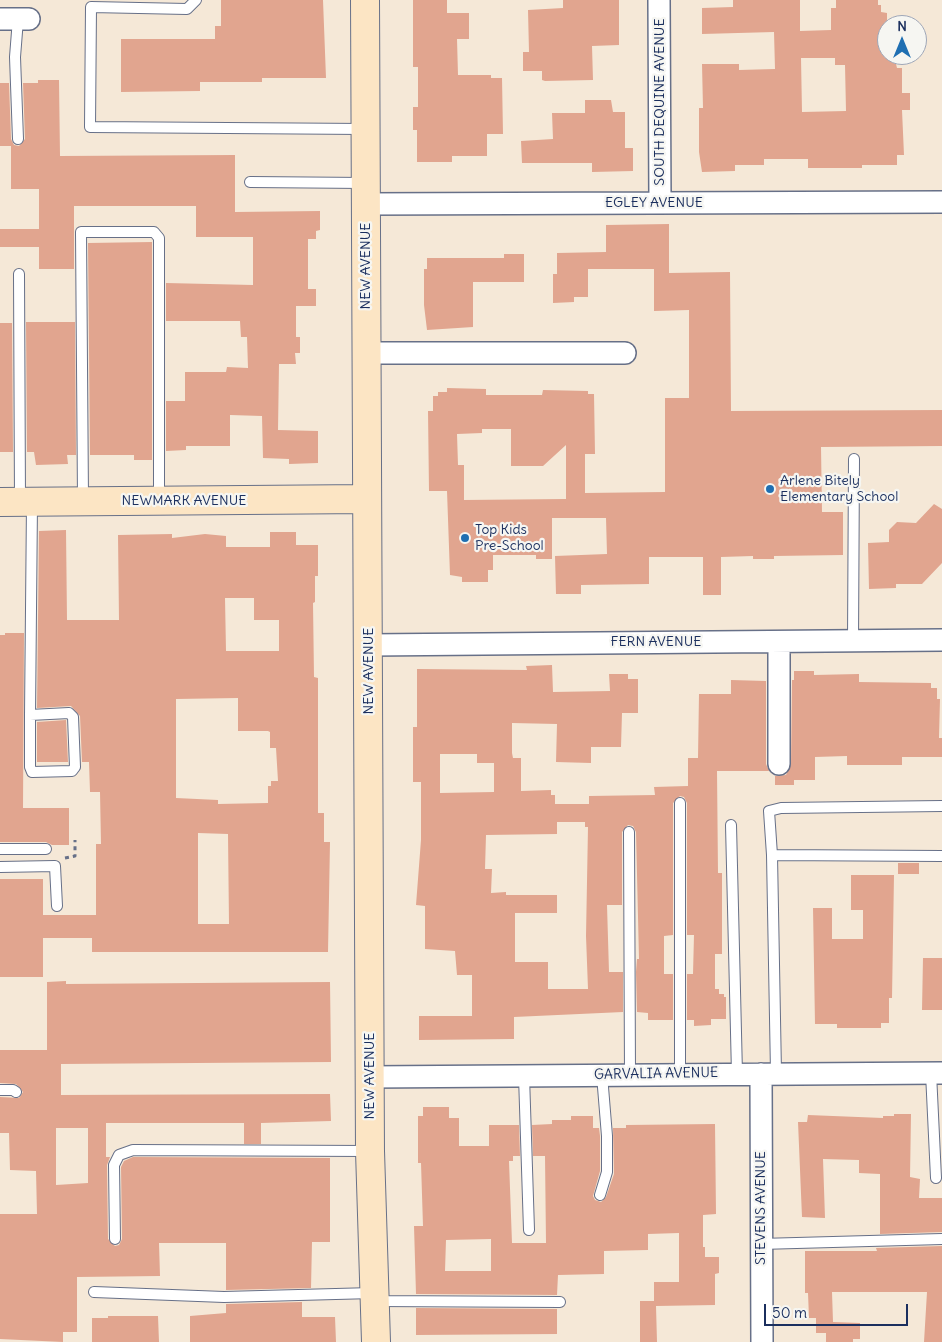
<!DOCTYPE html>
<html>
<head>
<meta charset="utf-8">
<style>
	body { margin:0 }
	#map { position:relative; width:942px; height:1342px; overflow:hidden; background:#f5e8d7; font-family:Delius,sans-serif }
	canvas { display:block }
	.north { position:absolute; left:877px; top:15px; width:50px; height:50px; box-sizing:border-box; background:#f6f6f2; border:1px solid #9ea6b7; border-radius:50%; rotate:0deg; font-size:14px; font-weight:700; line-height:20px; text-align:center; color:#1b2f5e }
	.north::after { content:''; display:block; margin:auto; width:18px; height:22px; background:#1f6fb2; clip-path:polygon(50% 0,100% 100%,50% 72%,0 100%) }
	.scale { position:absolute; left:764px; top:1304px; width:144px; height:22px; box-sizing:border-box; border:2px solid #1b2f5e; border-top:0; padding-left:6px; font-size:15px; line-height:18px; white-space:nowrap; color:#1b2f5e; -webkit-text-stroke:4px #f6f6f2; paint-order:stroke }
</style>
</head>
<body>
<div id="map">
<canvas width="942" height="1342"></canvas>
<div class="north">N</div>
<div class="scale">50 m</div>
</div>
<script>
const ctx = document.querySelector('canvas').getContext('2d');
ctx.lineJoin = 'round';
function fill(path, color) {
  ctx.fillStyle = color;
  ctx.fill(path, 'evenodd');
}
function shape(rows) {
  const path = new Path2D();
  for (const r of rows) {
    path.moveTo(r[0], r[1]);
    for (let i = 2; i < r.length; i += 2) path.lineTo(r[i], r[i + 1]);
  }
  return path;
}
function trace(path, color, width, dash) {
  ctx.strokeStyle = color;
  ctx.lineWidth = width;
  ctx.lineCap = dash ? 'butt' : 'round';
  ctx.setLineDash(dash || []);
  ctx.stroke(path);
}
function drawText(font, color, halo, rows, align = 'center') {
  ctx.font = font + ' Delius,sans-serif';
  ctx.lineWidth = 4.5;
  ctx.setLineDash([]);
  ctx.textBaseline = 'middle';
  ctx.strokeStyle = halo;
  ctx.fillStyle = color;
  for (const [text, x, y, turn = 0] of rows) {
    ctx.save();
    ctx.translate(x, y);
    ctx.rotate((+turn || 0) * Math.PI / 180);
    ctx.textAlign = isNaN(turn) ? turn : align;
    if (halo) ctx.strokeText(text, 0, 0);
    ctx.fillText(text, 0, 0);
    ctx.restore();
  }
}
fill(shape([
	[221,0,323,0,326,78,262,78,262,82,200,82,200,91,121,92,121,39,215,39,215,26,221,26],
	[413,0,447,0,447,13,469,13,469,39,457,39,458,75,491,75,491,78,502,78,503,134,487,134,487,156,452,156,452,162,417,162,417,130,413,130,413,107,418,107,418,67,413,67],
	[563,0,619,0,619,45,592,46,593,80,545,81,542,80,542,71,523,71,523,52,529,52,528,10,563,8],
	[733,0,800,0,800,31,831,30,831,8,836,8,836,0,878,0,878,5,881,5,881,12,887,13,887,60,895,60,897,68,902,68,902,93,910,93,910,110,902,110,904,155,897,155,897,165,862,165,862,168,808,168,808,159,764,159,764,165,735,165,735,171,702,172,699,152,699,108,703,108,702,64,739,64,739,70,775,69,774,32,702,34,702,8,733,7],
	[801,58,835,58,835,65,845,65,846,111,802,112],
	[38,80,59,80,60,156,235,155,235,212,320,211,320,230,316,231,316,239,308,239,308,289,316,289,316,306,296,306,296,337,300,337,300,353,295,353,296,364,279,364,278,430,318,431,318,463,289,464,289,459,263,458,262,416,230,415,230,446,186,446,186,450,166,451,166,401,185,401,185,372,226,372,227,367,248,368,247,337,241,337,240,321,166,321,166,283,253,285,253,237,196,237,196,206,74,206,74,269,39,269,39,247,0,247,0,229,39,229,39,189,11,189,11,146,0,146,0,83,9,83,11,139,14,145,19,146,25,139,23,83,38,83],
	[585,100,611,100,613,112,625,112,625,148,633,148,633,171,592,172,592,163,522,163,521,141,553,139,552,113,585,113],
	[669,224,669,273,730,272,731,411,942,410,942,446,821,447,822,512,843,512,843,555,774,556,774,559,753,559,753,556,721,557,721,595,703,595,703,557,649,557,649,584,581,585,581,594,556,594,555,556,607,554,606,518,552,518,552,559,536,559,536,555,493,555,493,570,488,570,488,582,462,582,462,577,450,575,447,491,429,491,428,411,433,411,433,396,438,396,438,392,447,392,447,388,486,389,486,395,542,395,543,390,588,391,588,394,594,394,595,454,585,454,585,493,665,492,665,398,689,398,689,310,654,311,654,269,588,269,588,297,574,297,574,302,553,303,553,274,557,274,557,253,606,252,606,225],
	[482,429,511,429,511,466,543,466,566,445,566,499,464,500,464,465,458,465,457,434,482,433],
	[152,242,152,460,134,460,134,455,90,455,88,243],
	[504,254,524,254,524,282,473,282,473,327,427,330,424,305,424,269,427,269,427,258,504,258],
	[26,322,75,322,76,455,67,455,68,464,36,465,34,452,27,452],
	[0,323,12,323,13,452,0,452],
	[934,504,942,509,942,563,922,584,896,584,896,588,869,589,868,543,889,542,889,530,897,522,916,523],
	[66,530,67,620,119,620,118,535,172,534,172,538,205,534,226,536,226,547,270,547,270,532,296,532,296,545,318,545,318,576,315,576,315,602,313,603,314,677,318,678,318,813,324,813,324,842,330,842,328,952,92,952,92,938,43,938,43,977,0,977,0,879,43,879,43,915,96,915,96,844,101,844,100,792,90,792,89,762,82,762,80,716,71,706,37,708,39,531],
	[225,598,254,598,254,620,279,620,279,651,226,651],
	[238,698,238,731,268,731,270,732,270,748,276,748,278,781,271,781,271,786,268,786,268,803,218,804,218,800,176,798,176,699],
	[198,833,228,834,229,924,198,924],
	[5,633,24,633,23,808,69,808,69,845,52,845,46,842,0,842,0,635,5,635],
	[552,665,553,692,610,691,609,674,628,674,628,679,638,679,638,713,622,713,621,747,591,747,591,763,556,762,557,724,512,723,512,753,513,758,521,758,521,791,551,790,551,795,555,795,555,804,589,804,589,796,655,795,654,787,688,786,688,758,698,758,699,694,731,694,731,680,766,681,766,764,769,771,717,771,718,873,722,873,722,954,715,954,715,989,719,989,719,994,724,994,724,997,726,997,726,1019,711,1019,711,1025,694,1026,694,1020,687,1020,687,974,693,974,694,935,687,935,687,803,684,797,680,796,673,803,673,935,664,936,664,974,673,974,673,1020,648,1020,648,1013,637,1012,636,972,637,959,639,959,636,832,633,826,628,825,622,832,622,905,607,905,609,972,623,972,623,1012,514,1017,514,1039,419,1040,419,1016,472,1016,472,975,457,975,455,951,425,949,425,906,416,905,421,840,421,782,413,782,413,727,417,727,417,669,527,670,526,666],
	[440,754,477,754,477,763,494,763,494,792,440,793],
	[557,822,585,822,585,827,588,827,586,936,588,989,548,989,548,962,515,962,515,913,557,913,557,895,506,895,506,892,491,893,492,869,485,869,486,835,557,834],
	[794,671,814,671,814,675,859,674,859,682,931,683,931,688,937,688,937,699,940,699,939,738,942,738,942,757,902,757,902,765,847,765,847,756,815,757,815,780,794,780,794,785,775,785,775,776,786,775,791,764,792,680,794,680],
	[66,720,68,762,37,762,37,722],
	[898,863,919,863,919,874,898,874],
	[851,875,894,875,892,998,889,998,889,1023,881,1023,881,1028,837,1028,837,1024,815,1024,813,908,832,908,832,939,863,939,863,910,851,910],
	[923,958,942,958,942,1010,922,1010],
	[66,981,66,984,330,982,331,1062,61,1064,61,1095,330,1094,331,1121,261,1123,261,1144,244,1144,244,1123,106,1123,106,1157,110,1157,107,1165,108,1239,115,1246,119,1245,122,1239,121,1167,124,1161,133,1157,330,1158,330,1242,312,1242,311,1288,226,1290,226,1243,159,1243,160,1276,77,1277,77,1332,63,1332,63,1342,0,1339,0,1214,37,1214,36,1171,10,1170,9,1133,0,1133,0,1097,19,1098,23,1092,16,1084,0,1083,0,1050,47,1050,47,982],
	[56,1128,88,1128,88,1183,56,1185],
	[423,1107,449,1107,449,1118,459,1118,459,1146,489,1146,489,1125,519,1125,520,1156,513,1156,513,1161,509,1161,512,1243,546,1243,545,1156,533,1156,532,1125,552,1124,552,1120,571,1120,571,1116,593,1116,593,1128,599,1128,600,1136,600,1171,593,1196,595,1200,601,1202,606,1197,614,1174,613,1128,626,1128,626,1125,715,1124,716,1214,703,1215,703,1247,705,1247,705,1257,719,1257,719,1273,715,1274,715,1305,656,1306,657,1342,640,1342,640,1301,654,1301,654,1282,679,1282,679,1233,648,1234,648,1250,604,1251,604,1274,558,1275,557,1295,416,1294,414,1226,423,1226,421,1163,418,1163,418,1116,423,1116],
	[491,1239,491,1271,445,1271,446,1240],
	[894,1114,911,1114,910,1177,920,1179,919,1198,942,1198,942,1232,880,1234,880,1174,859,1173,859,1160,823,1159,825,1218,802,1217,798,1122,807,1122,808,1115,883,1118,883,1116,894,1116],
	[942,1246,942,1342,924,1342,927,1292,832,1292,833,1322,860,1323,860,1339,853,1339,853,1342,826,1342,826,1333,816,1333,816,1318,809,1318,808,1293,805,1293,805,1251,877,1251,876,1248],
	[302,1302,302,1317,335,1317,336,1342,190,1342,190,1316,226,1313,226,1304],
	[416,1308,557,1309,557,1334,416,1335],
	[108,1316,158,1316,159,1342,92,1342,92,1318,108,1318]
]), '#e1a58f');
const lane = shape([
	[196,0,187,9,91,7,90,127,365,129],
	[18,139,15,57,18,19],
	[250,182,365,183],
	[19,274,20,501],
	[83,500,81,232,154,232,159,238,159,500],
	[853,641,854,459],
	[30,715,69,713,73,717,75,767,72,771,32,772,30,767,30,715,32,503],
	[680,803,680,1074],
	[731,825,737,1074],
	[629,832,630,1075],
	[0,849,46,849],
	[772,855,942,856],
	[0,867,55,866,57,906],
	[776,1073,772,855,769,811,781,808,942,806],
	[931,1073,936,1178],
	[524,1076,529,1230],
	[0,1090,13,1090,16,1092],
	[600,1195,607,1172,607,1136,602,1075],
	[115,1239,114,1165,119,1155,133,1150,369,1151],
	[760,1244,942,1239],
	[94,1292,224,1297,373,1293],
	[376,1301,560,1302]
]);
const street = shape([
	[659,0,660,203],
	[0,19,29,19],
	[366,204,942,202],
	[366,353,625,353],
	[369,645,942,640],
	[779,764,779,642],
	[761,1074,762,1342],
	[369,1077,942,1073]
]);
const secondary = shape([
	[365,0,370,1151,376,1342],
	[0,502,367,499]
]);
trace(lane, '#677088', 12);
trace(street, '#677088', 24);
trace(secondary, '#677088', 30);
trace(shape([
	[65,858,75,856,75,840]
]), '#677088', 3, [4, 4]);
trace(lane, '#fff', 10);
trace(street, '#fff', 21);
trace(secondary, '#fce5c4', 28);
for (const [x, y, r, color] of [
	[770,489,5,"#1f6fb2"],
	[465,538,5,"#1f6fb2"]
]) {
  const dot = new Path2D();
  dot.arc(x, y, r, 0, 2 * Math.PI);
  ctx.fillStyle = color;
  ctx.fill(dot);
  trace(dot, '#f6f6f2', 2);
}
drawText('14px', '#1b2f5e', '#f6f6f2', [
	["SOUTH DEQUINE AVENUE",660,102,-90],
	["EGLEY AVENUE",654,203],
	["NEW AVENUE",366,266,-90],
	["NEWMARK AVENUE",184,501],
	["FERN AVENUE",656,642],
	["NEW AVENUE",369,671,-90],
	["GARVALIA AVENUE",656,1074,-1],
	["NEW AVENUE",370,1076,-90],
	["STEVENS AVENUE",761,1208,-90]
]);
drawText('14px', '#1b2f5e', '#f6f6f2', [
	["Arlene Bitely",780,481],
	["Elementary School",780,497],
	["Top Kids",475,530],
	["Pre-School",475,546]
], 'left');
</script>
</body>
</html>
